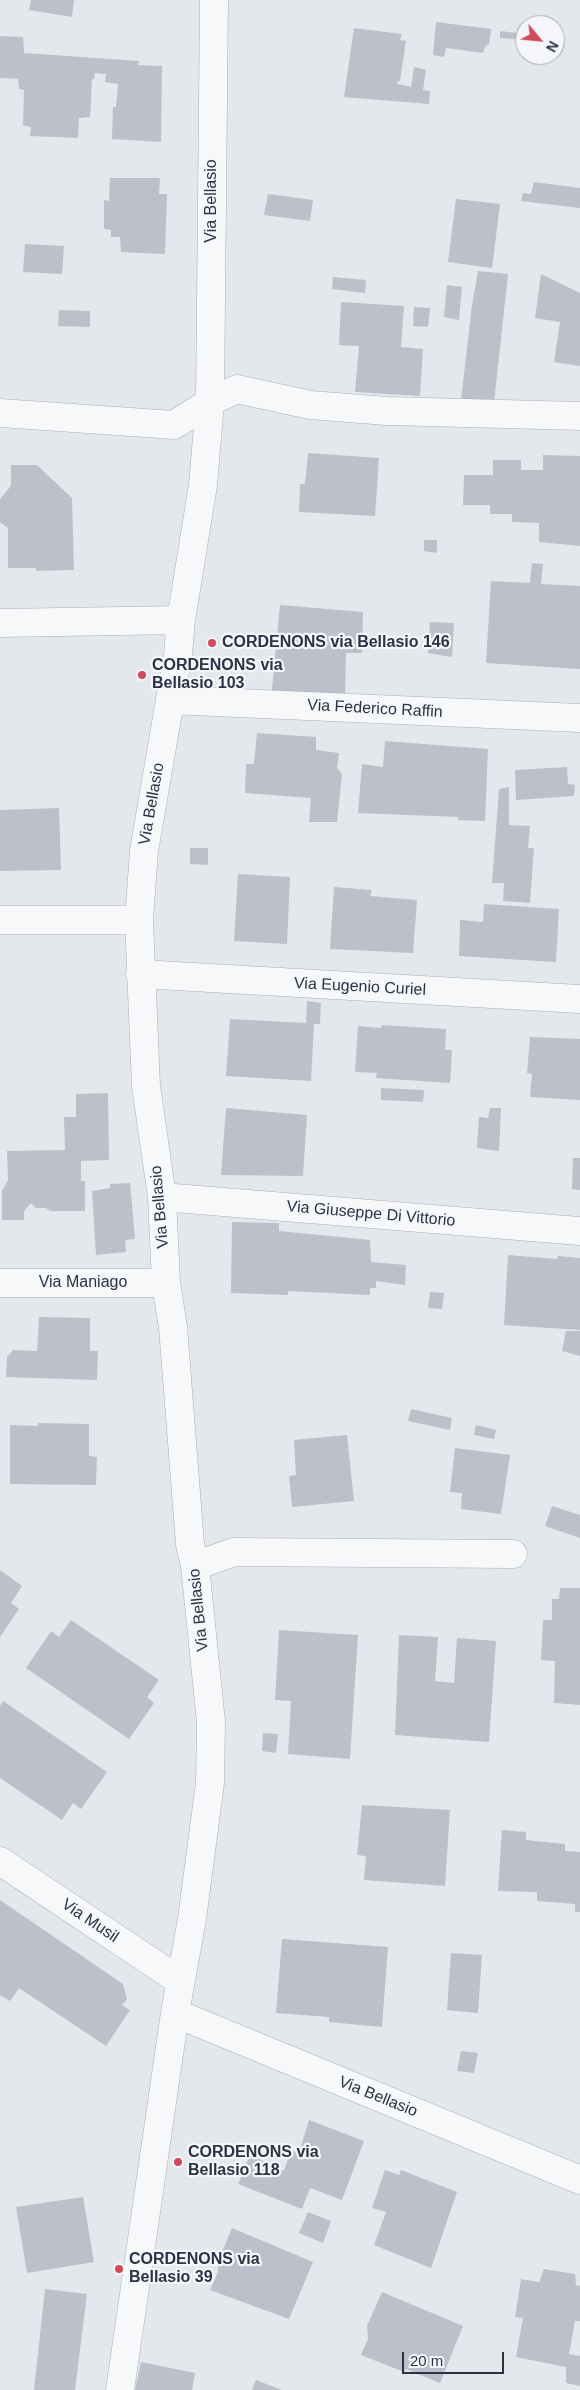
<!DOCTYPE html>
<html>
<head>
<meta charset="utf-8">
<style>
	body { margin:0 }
	#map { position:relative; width:580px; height:2390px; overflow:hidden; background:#e4e7ec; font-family:Arial,sans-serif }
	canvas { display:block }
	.north { position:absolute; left:515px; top:15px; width:50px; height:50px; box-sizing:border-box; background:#f4f6f9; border:1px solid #a4a8b1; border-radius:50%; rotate:118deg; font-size:14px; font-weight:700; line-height:20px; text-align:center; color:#2b3445 }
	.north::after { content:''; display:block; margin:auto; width:18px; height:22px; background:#d1495b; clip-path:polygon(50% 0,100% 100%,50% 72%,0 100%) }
	.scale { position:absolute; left:402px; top:2352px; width:102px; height:22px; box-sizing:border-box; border:2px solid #2b3445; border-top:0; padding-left:6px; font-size:15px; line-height:18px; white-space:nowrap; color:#2b3445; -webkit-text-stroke:4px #f4f6f9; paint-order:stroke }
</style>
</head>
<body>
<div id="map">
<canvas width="580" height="2390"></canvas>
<div class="north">N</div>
<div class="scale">20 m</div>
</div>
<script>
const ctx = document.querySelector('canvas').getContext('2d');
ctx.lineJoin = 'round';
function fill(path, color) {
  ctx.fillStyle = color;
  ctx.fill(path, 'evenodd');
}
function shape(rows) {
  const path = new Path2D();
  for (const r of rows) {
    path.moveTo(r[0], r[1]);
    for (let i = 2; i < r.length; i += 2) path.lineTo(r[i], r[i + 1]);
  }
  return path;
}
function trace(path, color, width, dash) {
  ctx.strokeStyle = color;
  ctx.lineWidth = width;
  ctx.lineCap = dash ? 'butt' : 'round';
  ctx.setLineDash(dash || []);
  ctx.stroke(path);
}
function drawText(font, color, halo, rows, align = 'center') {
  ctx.font = font + ' Arial,sans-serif';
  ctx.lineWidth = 4.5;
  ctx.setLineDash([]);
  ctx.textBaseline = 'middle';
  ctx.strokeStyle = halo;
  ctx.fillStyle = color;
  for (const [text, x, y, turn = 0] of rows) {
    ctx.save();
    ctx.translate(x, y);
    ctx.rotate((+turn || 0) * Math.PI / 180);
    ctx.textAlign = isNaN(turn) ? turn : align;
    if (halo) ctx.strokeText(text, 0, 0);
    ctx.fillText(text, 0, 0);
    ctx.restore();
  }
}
fill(shape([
	[31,0,74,0,72,17,29,10],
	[436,22,491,29,489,45,486,45,483,53,446,48,444,57,433,55],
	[354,28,402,34,400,40,406,41,400,81,398,81,397,84,411,87,414,67,426,70,423,90,430,91,429,104,344,97],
	[500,31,525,34,525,40,500,38],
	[0,36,23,37,24,53,139,61,138,65,162,66,161,142,112,139,113,107,116,107,118,84,105,82,106,74,95,73,94,79,92,79,90,117,79,118,78,138,30,136,31,127,23,125,24,90,19,89,18,79,0,78],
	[110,178,160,178,159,194,167,194,165,254,121,252,120,237,111,237,111,230,104,229,104,200,109,201],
	[534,182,580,188,580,208,521,201,523,193,531,194],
	[268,194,313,200,310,221,264,215],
	[456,199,500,204,492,268,448,262],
	[25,244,64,246,62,274,23,272],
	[478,271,508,274,494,403,461,400,472,305],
	[541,274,580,293,580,366,554,362,560,322,535,318],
	[333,277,366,280,365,293,332,289],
	[447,285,462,287,459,320,444,317],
	[341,302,404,306,401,347,423,349,420,396,355,392,359,346,339,345],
	[414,307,430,308,428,327,413,326],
	[59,310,90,311,90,327,58,326],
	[308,453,379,458,375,516,299,512,300,484,305,484],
	[543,455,580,456,580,546,539,542,539,523,512,522,512,514,490,514,490,505,463,505,464,475,493,475,493,460,521,460,521,470,543,470],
	[11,465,37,465,72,498,74,570,36,571,36,568,8,568,8,528,0,522,0,499,11,486],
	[424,540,437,540,437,553,424,551],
	[532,563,543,564,541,584,580,586,580,669,486,663,491,581,530,583],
	[280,605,363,612,362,653,346,653,345,695,272,690],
	[430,622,454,623,452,657,428,653],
	[257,733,316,737,316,750,339,753,337,768,342,774,337,822,309,822,311,798,245,793,246,764,254,764],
	[385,741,488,749,485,821,458,820,458,817,358,813,362,764,383,767],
	[567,767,568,784,575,785,574,796,516,800,515,770],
	[509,787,509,825,530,826,528,848,534,848,530,903,503,901,504,883,492,883,499,789],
	[59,808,61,870,0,871,0,810],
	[190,848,208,848,208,865,190,864],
	[238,874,290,877,287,944,234,941],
	[334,887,372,890,370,896,417,900,413,953,330,949],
	[484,904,559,909,556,962,459,956,460,920,483,922],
	[307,1001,321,1003,320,1024,314,1024,311,1081,226,1076,230,1019,306,1023],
	[382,1025,446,1029,445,1050,452,1050,450,1083,376,1078,377,1073,355,1072,358,1026,381,1028],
	[530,1037,580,1039,580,1100,530,1097,532,1074,527,1073],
	[381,1088,424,1090,423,1102,381,1100],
	[108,1093,109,1160,81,1161,81,1181,85,1181,85,1211,50,1211,46,1208,36,1208,31,1203,24,1211,24,1220,2,1220,2,1191,8,1180,7,1151,65,1150,64,1117,76,1117,76,1094],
	[226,1108,307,1115,303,1176,221,1175],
	[490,1108,501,1108,499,1151,477,1148,479,1117,488,1118],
	[573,1158,580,1158,580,1190,572,1189],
	[130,1183,135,1239,125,1240,126,1252,96,1255,92,1191,110,1188,110,1184],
	[232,1222,279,1223,279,1231,370,1240,371,1262,406,1265,405,1285,376,1281,376,1288,370,1288,370,1295,288,1291,288,1295,231,1293],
	[508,1255,557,1259,558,1256,580,1258,580,1330,504,1325],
	[430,1292,444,1293,442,1309,428,1308],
	[39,1317,90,1318,90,1351,98,1351,97,1380,6,1377,7,1357,13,1350,37,1351],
	[566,1331,580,1331,580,1356,562,1351],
	[411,1409,452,1418,450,1430,408,1421],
	[38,1423,89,1424,89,1456,97,1457,96,1485,10,1484,10,1425,38,1426],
	[476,1425,496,1430,494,1439,474,1435],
	[347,1435,354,1501,292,1507,289,1476,296,1475,294,1440],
	[455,1448,510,1455,501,1514,461,1509,462,1493,450,1492],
	[552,1506,580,1515,580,1538,545,1526],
	[0,1570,22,1586,11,1603,19,1609,0,1637],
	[560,1588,580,1588,580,1705,554,1703,555,1661,541,1660,543,1620,552,1620,552,1599,559,1599],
	[71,1620,159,1680,147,1697,154,1703,129,1739,26,1668,51,1631,59,1637],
	[279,1630,358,1635,350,1759,288,1754,291,1701,275,1700],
	[399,1635,438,1637,435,1681,454,1683,457,1638,496,1641,489,1742,395,1735],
	[3,1701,107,1772,81,1809,73,1803,62,1820,0,1778,0,1706],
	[263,1733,278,1734,276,1753,262,1751],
	[362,1805,450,1810,445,1886,364,1880,366,1856,357,1855],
	[502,1830,526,1832,526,1840,565,1844,565,1851,580,1852,580,1912,575,1912,575,1904,537,1901,537,1892,498,1891],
	[0,1900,123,1984,127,1999,122,2005,130,2010,106,2046,19,1988,10,2001,0,1995],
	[282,1939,388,1947,382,2027,329,2022,329,2017,276,2013],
	[451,1953,482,1955,478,2013,447,2010],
	[461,2051,478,2053,474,2073,457,2071],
	[309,2120,364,2141,342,2200,310,2188,302,2209,238,2184,250,2155,284,2171,291,2150,299,2153],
	[385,2170,399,2175,401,2170,457,2192,431,2268,374,2245,386,2212,372,2208],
	[83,2197,94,2262,27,2273,16,2207],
	[308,2212,331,2221,323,2243,299,2233],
	[232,2228,313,2262,289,2319,210,2290,218,2272,218,2261],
	[544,2269,575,2274,576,2285,580,2286,580,2321,575,2321,569,2354,580,2356,580,2386,566,2383,566,2367,516,2357,523,2318,515,2317,521,2279,539,2282],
	[45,2289,87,2294,75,2390,34,2390],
	[382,2292,463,2326,440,2383,406,2369,404,2372,361,2355,368,2339,367,2326],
	[141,2362,195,2373,192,2390,135,2390],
	[256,2380,282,2390,252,2390]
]), '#bbc0ca');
const minor = shape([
	[0,413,174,425,210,402,237,389,310,405,387,411,580,416],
	[0,623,181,620],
	[170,700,580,718],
	[0,920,139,920],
	[140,974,580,999],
	[162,1197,580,1231],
	[0,1283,166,1283],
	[195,1566,234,1552,513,1554],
	[0,1861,180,1981],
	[175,2013,580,2180],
	[120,2390,175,2013,192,1919,210,1783,211,1722,195,1566,190,1544,173,1327,166,1283,162,1197,146,1086,139,920,144,851,178,654,181,620,203,485,210,402,214,0]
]);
trace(minor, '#a9aeb7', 29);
trace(minor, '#f7f8fa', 28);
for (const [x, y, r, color] of [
	[212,643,5,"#d1495b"],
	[142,675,5,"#d1495b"],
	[178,2162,5,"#d1495b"],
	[119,2269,5,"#d1495b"]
]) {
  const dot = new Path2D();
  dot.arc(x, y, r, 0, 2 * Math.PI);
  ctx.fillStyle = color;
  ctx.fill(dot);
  trace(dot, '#f4f6f9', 2);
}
drawText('16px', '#2b3445', '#f4f6f9', [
	["Via Bellasio",212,201,-90],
	["Via Federico Raffin",375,709,3],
	["Via Bellasio",152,804,-80],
	["Via Eugenio Curiel",360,987,3],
	["Via Bellasio",160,1207,-95],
	["Via Giuseppe Di Vittorio",371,1214,5],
	["Via Maniago",83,1283],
	["Via Bellasio",199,1610,-96],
	["Via Musil",90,1921,34],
	["Via Bellasio",378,2097,22]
]);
drawText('bold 16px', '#2b3445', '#f4f6f9', [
	["CORDENONS via Bellasio 146",222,643],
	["CORDENONS via",152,666],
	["Bellasio 103",152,684],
	["CORDENONS via",188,2153],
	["Bellasio 118",188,2171],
	["CORDENONS via",129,2260],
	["Bellasio 39",129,2278]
], 'left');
</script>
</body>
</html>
